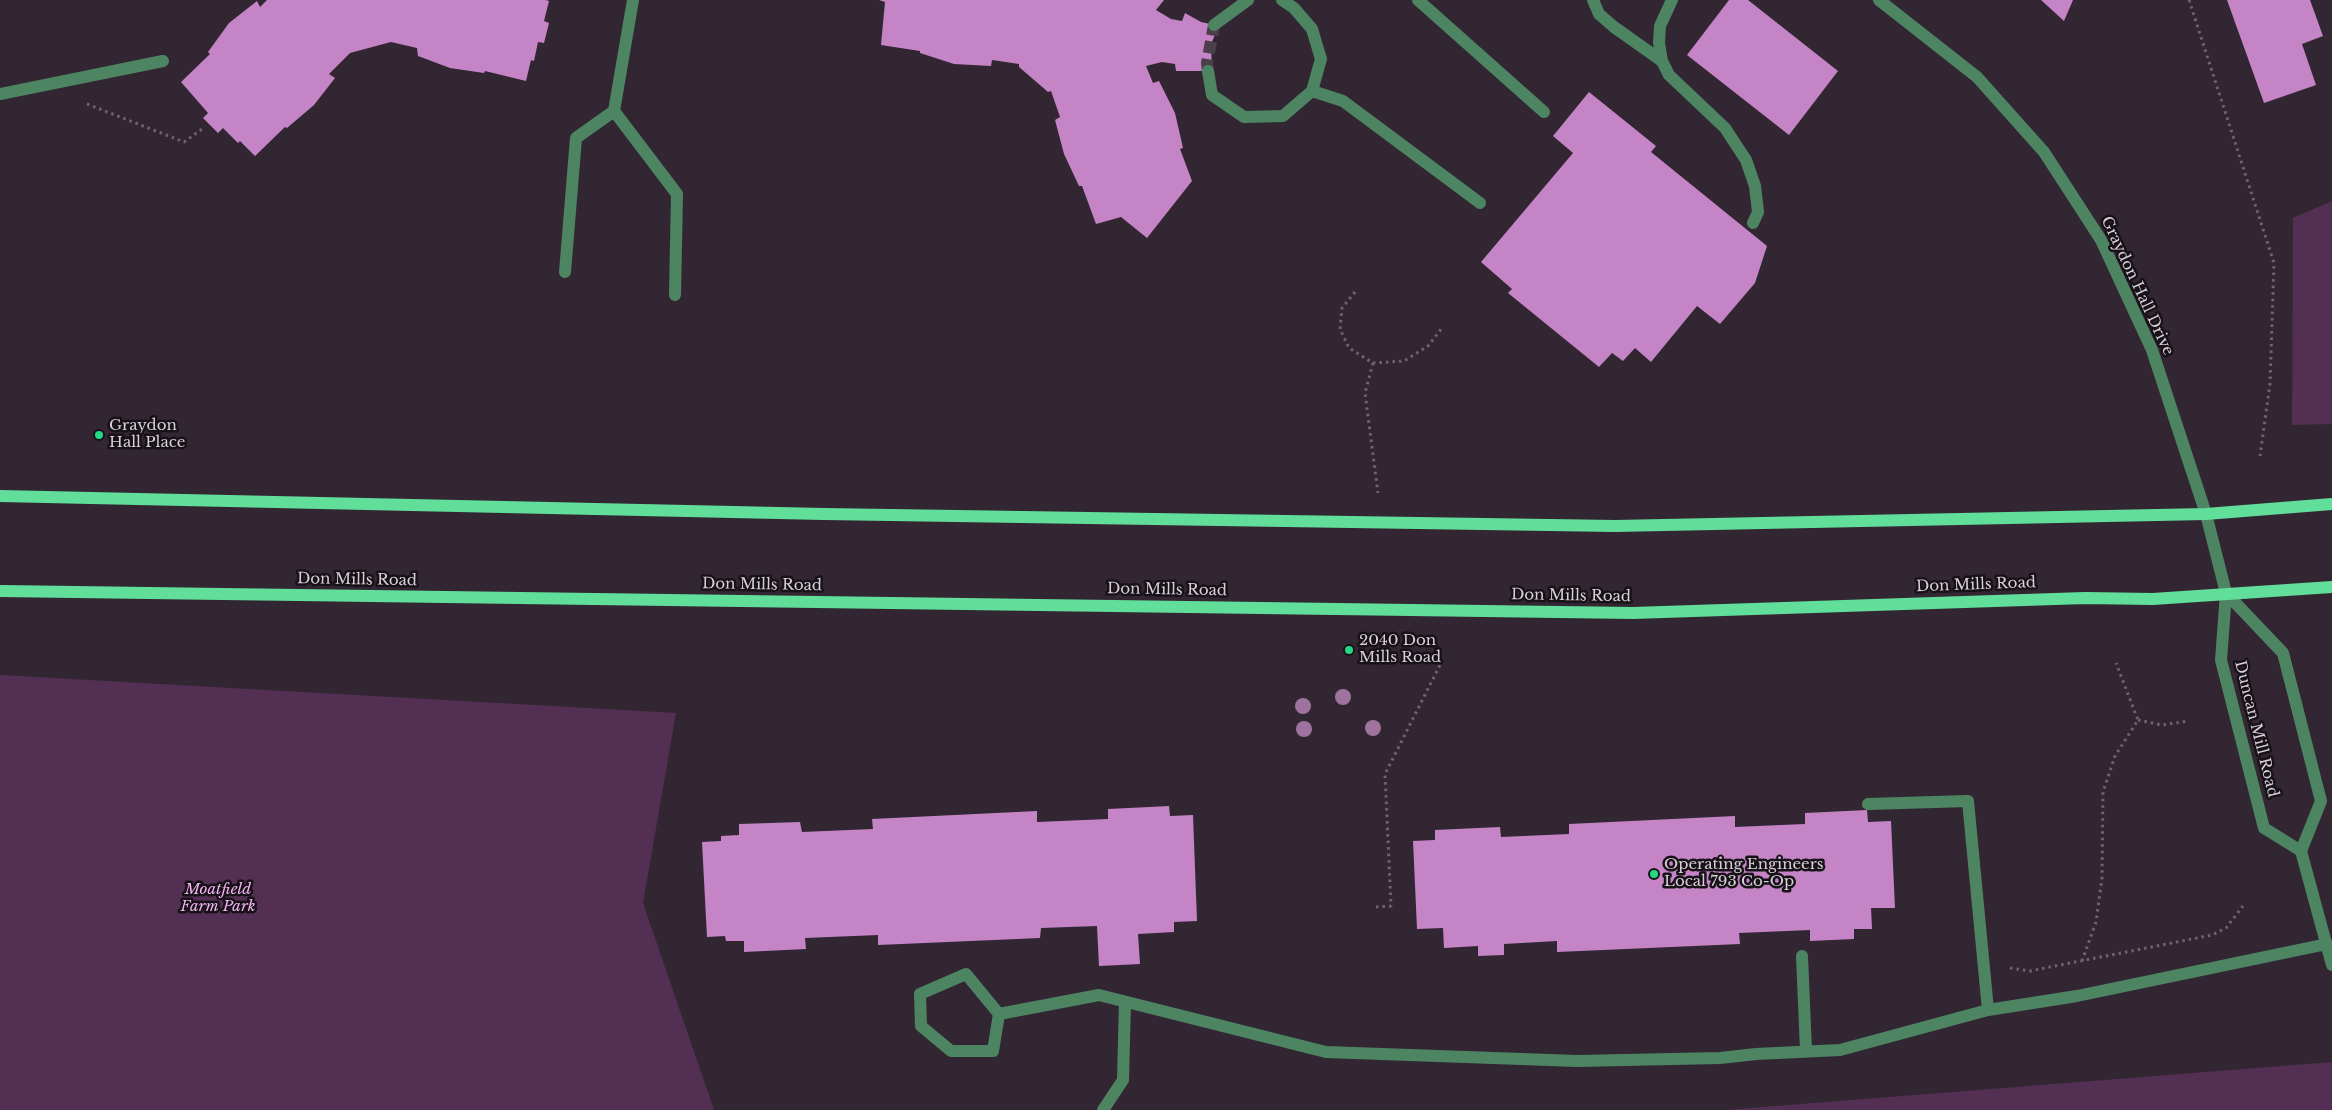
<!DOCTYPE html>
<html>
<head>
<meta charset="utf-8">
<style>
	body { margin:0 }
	canvas { display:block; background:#332633 }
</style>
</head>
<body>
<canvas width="2332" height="1110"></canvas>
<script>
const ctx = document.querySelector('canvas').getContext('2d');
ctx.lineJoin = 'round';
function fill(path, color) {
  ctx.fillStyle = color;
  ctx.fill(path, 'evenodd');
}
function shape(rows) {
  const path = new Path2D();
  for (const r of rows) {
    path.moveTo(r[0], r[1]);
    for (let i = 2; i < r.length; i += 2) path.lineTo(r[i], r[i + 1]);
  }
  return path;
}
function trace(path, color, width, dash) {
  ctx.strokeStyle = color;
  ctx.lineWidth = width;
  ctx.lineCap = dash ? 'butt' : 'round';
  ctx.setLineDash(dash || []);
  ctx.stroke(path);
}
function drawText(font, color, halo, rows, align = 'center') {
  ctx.font = font + ' "Libre Baskerville",serif';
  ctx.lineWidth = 5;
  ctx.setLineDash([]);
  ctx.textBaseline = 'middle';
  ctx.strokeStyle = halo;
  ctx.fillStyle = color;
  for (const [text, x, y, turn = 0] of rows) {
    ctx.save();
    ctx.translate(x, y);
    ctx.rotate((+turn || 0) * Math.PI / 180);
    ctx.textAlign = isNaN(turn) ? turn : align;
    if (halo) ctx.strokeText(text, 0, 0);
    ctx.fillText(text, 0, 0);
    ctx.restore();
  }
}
fill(shape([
	[2332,201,2332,424,2292,425,2293,218],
	[0,675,676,713,643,903,714,1110,0,1110],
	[2332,1062,2332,1110,1725,1110,2092,1081]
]), '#522f53');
fill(shape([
	[267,0,546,0,549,1,544,21,549,23,544,43,538,42,534,61,531,60,526,81,485,71,484,73,450,68,418,56,417,48,391,42,350,53,329,74,335,78,314,105,287,128,285,127,255,156,240,141,238,143,223,128,218,133,203,118,208,113,181,82,210,54,208,52,229,23,257,1,260,7],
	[879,0,1164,0,1156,10,1171,19,1182,21,1185,13,1201,22,1219,26,1211,44,1212,71,1176,71,1175,64,1162,62,1146,66,1153,83,1159,81,1175,113,1183,148,1180,149,1192,181,1147,238,1121,217,1096,224,1082,186,1079,186,1064,154,1055,120,1060,117,1051,91,1048,92,1019,67,1019,64,992,60,991,66,954,64,920,53,920,51,881,45,885,2],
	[1729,0,1748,0,1838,71,1789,135,1687,55],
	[2041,0,2073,0,2064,21],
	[2227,0,2310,0,2323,36,2302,44,2316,85,2264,103],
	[1589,92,1656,146,1651,152,1767,246,1755,283,1720,324,1697,306,1651,362,1635,348,1623,361,1612,353,1599,367,1508,293,1512,289,1481,262,1573,153,1553,136],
	[1169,806,1170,816,1193,815,1197,921,1174,922,1174,932,1138,934,1140,964,1099,966,1097,926,1041,928,1040,938,878,945,878,935,805,938,806,949,744,952,744,941,726,941,725,936,707,937,702,842,721,841,721,836,739,835,739,824,800,822,802,832,873,829,872,819,1037,811,1037,822,1108,819,1108,809],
	[1867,810,1868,822,1891,821,1895,908,1871,908,1872,929,1854,929,1854,939,1810,941,1810,930,1739,933,1740,944,1557,952,1557,941,1504,944,1504,955,1478,956,1478,946,1444,948,1443,928,1417,929,1413,841,1435,840,1435,830,1500,827,1501,837,1569,834,1569,824,1735,816,1735,827,1805,824,1805,813]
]), '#c484c5');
trace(shape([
	[1208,71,1207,63,1214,25]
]), '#4c3f4c', 12, [12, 6]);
trace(shape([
	[2189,0,2274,263,2270,384,2260,456],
	[87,104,184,142,205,127],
	[1355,292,1342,308,1340,329,1349,348,1373,363,1404,361,1428,346,1442,328],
	[1373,363,1365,393,1378,493],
	[2138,720,2162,725,2189,721],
	[1376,907,1391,906,1385,774,1441,663],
	[2082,961,2096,922,2102,878,2103,792,2115,756,2138,720,2116,663],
	[2010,968,2030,971,2212,935,2226,928,2243,906]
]), '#6f646f', 3, [2.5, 4]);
trace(shape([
	[1418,0,1544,112],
	[1593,0,1599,14,1614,27,1662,61],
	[1672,0,1660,26,1659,43,1662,61,1669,75,1725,128,1746,160,1755,186,1758,212,1753,223],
	[1879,0,1977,77,2044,152,2101,240,2152,350,2206,514,2226,593,2221,660,2264,828,2301,851],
	[1214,25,1248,0],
	[1208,71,1212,95,1244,117,1283,116,1312,91,1321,59,1312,29,1294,8,1282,0],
	[1312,91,1343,101,1480,203],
	[0,94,163,61],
	[614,111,677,194,675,295],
	[565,272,576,138,614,111,633,0],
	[2226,593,2283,653,2321,801,2301,851,2332,965],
	[1868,804,1968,801,1988,1010],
	[1802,956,1806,1051],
	[999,1014,993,1051,951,1051,921,1026,920,994,966,974,999,1014,1099,995,1326,1052,1577,1061,1720,1058,1756,1054,1840,1050,1988,1010,2077,996,2327,944],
	[1103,1110,1123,1080,1125,1002]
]), '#4d8563', 12);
trace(shape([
	[0,496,824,514,1615,526,2206,514,2332,504],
	[0,591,1633,613,2085,598,2153,599,2332,587]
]), '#61df9a', 12);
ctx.fillStyle = '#9e739e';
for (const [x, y] of [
	[1343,697],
	[1303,706],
	[1373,728],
	[1304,729]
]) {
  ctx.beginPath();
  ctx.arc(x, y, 8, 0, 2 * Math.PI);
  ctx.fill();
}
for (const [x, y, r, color] of [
	[99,435,5,"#25d886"],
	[1349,650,5,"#25d886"],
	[1654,874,5,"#25d886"]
]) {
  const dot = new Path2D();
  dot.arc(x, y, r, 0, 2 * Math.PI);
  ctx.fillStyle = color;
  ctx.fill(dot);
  trace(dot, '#171217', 2);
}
drawText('15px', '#d8cfd8', '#171217', [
	["Graydon Hall Drive",2137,286,65],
	["Don Mills Road",357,580,1],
	["Don Mills Road",762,585,1],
	["Don Mills Road",1976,585,-2],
	["Don Mills Road",1167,590,1],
	["Don Mills Road",1571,596,1],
	["Duncan Mill Road",2256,729,76]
]);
drawText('15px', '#d8cfd8', '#171217', [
	["Graydon",109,426],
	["Hall Place",109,443],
	["2040 Don",1359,641],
	["Mills Road",1359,658],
	["Operating Engineers",1664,865],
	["Local 793 Co-Op",1664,882]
], 'left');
drawText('italic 15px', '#f5b2f6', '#171217', [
	["Moatfield",218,890],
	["Farm Park",218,907]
]);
</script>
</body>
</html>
